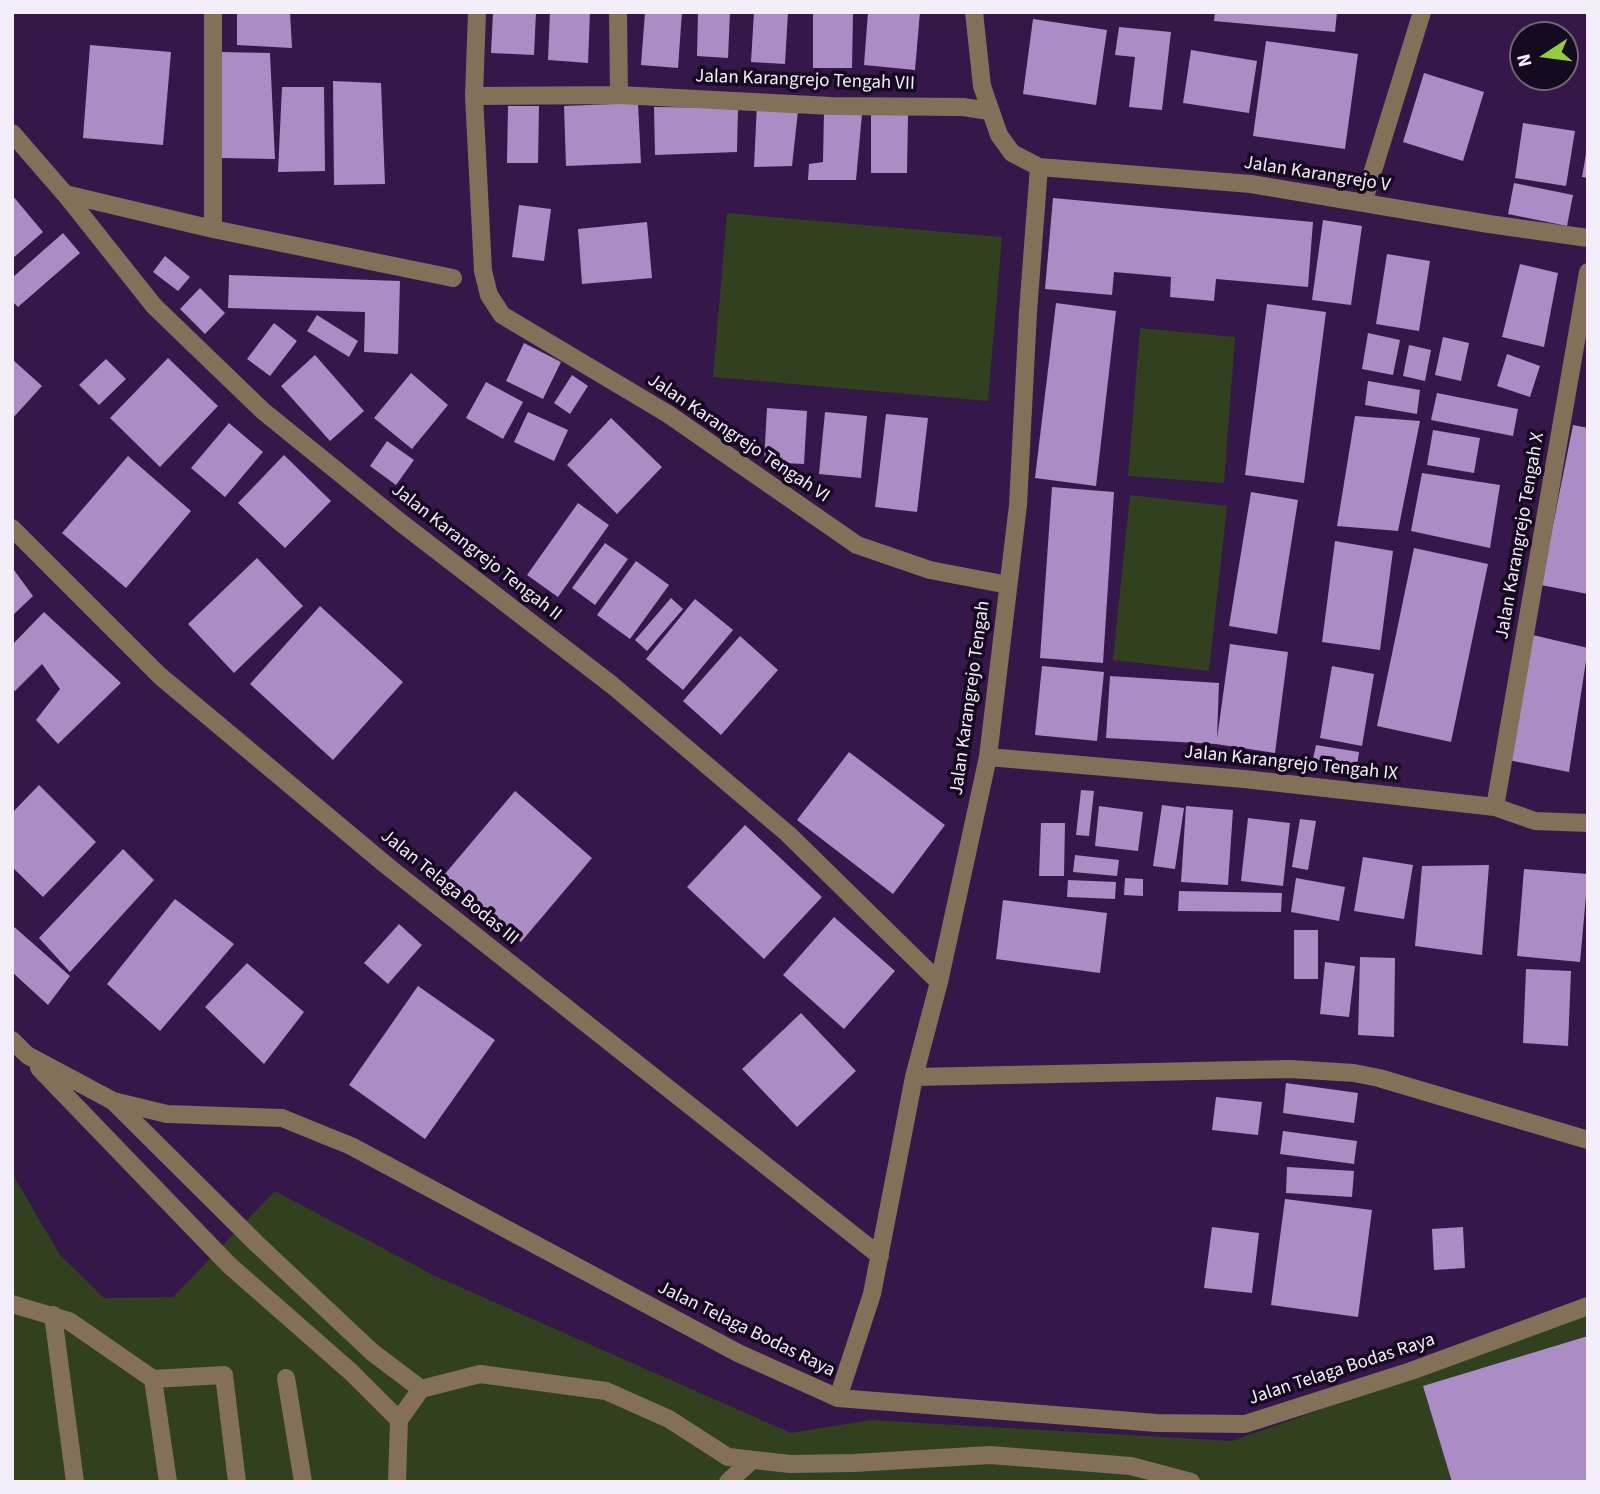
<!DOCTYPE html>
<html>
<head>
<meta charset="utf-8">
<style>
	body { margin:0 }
	#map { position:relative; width:1600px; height:1494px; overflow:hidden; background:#351749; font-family:"Source Sans 3",sans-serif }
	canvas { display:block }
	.frame { position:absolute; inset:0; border:14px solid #f4edfa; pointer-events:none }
	.north { position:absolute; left:1509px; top:21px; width:70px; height:70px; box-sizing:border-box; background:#160a20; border:2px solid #6f6577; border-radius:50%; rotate:257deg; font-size:19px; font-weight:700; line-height:28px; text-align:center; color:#f4edfa }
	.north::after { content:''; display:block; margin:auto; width:24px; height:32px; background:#93cc3d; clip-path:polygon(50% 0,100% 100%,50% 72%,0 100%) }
</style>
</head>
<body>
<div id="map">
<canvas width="1600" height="1494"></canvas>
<div class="frame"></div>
<div class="north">N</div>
</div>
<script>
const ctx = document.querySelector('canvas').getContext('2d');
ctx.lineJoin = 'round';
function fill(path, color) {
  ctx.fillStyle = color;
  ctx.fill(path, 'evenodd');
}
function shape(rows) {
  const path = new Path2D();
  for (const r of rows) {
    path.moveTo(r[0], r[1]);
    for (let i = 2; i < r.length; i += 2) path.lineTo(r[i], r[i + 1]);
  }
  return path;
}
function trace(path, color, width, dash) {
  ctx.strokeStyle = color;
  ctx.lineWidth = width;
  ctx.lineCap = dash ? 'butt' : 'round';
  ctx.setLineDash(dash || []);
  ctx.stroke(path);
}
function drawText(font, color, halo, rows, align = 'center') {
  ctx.font = font + ' "Source Sans 3",sans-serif';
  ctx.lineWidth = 7;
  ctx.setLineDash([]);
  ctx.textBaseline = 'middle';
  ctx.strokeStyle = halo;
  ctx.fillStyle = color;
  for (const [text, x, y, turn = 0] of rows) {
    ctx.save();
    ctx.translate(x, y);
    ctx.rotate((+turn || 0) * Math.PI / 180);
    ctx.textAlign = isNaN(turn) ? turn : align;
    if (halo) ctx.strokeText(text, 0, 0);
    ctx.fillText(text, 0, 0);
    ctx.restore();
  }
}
fill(shape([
	[727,213,1002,237,988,401,713,377],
	[1140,328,1235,337,1224,483,1128,476],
	[1130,495,1227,506,1209,671,1113,660],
	[12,1162,15,1178,60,1255,104,1298,173,1297,275,1191,435,1276,791,1433,871,1420,1232,1441,1588,1315,1588,1482,12,1482]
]), '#31401f');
fill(shape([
	[237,12,290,12,292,48,237,45],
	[493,12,536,12,534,55,491,53],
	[550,12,590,12,588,63,548,60],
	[645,12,682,12,678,68,641,65],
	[698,12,730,12,728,58,697,56],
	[754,12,788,12,785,64,751,62],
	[813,12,853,12,852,68,813,68],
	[868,12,920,12,915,70,864,65],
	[1215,12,1337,12,1335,32,1214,21],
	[1033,19,1107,30,1096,105,1023,94],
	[1119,27,1171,32,1162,110,1129,107,1135,57,1115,55],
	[1266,41,1358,54,1345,149,1253,136],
	[90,45,171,52,163,145,83,138],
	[1191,50,1257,61,1249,113,1183,103],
	[220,52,270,53,275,159,222,158],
	[1424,73,1484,92,1463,161,1403,142],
	[333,81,381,83,385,184,334,185],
	[282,87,324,87,325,171,278,172],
	[638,103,641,163,566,166,564,106],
	[757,104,798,111,792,166,754,167],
	[508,106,539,106,538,163,507,163],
	[654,107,738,108,737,152,655,155],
	[824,112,862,114,856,180,808,180,809,164,823,162],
	[871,115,908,115,907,173,871,173],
	[1523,123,1575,131,1566,186,1515,178],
	[1586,154,1588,154,1588,178,1582,177],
	[1514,183,1573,195,1567,226,1508,214],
	[12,195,43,232,12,259],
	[1053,198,1313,222,1308,287,1216,279,1214,301,1170,297,1171,277,1114,272,1112,295,1045,289],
	[519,205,551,209,544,261,512,257],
	[1323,220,1362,226,1351,305,1312,300],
	[647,222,652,278,582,284,578,229],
	[63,233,80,253,18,307,12,301,12,278],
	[1387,254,1430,261,1419,331,1376,324],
	[165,256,190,277,178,291,153,272],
	[1520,264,1558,273,1544,347,1502,337],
	[229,275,400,281,398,354,364,352,365,312,228,308],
	[200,288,225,313,205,334,180,309],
	[1056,303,1116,311,1096,486,1035,478],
	[1267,304,1326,312,1304,483,1245,475],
	[317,315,358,341,349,357,307,331],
	[274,323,297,341,270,376,247,359],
	[1368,333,1400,340,1393,375,1362,369],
	[1443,337,1469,343,1461,381,1435,375],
	[524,343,561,362,543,399,506,381],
	[1409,345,1431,350,1425,381,1403,376],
	[1507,354,1540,366,1530,397,1497,386],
	[315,355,364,411,330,441,281,386],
	[168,358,218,406,160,467,110,418],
	[12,359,42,386,12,419],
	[106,359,126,379,99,405,79,385],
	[411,373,448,405,412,449,374,418],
	[572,375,588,386,570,414,554,403],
	[1368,381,1420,390,1417,414,1365,405],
	[486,382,523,402,503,439,466,418],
	[1437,393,1518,409,1513,436,1431,420],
	[767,408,807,411,804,464,764,462],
	[528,412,568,430,554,461,514,442],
	[825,412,867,416,861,478,819,474],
	[886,414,928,418,917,512,875,507],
	[1355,416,1420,421,1398,531,1337,526],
	[611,418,662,467,617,514,567,465],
	[229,423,263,452,225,497,191,468],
	[1573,425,1588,428,1588,594,1541,585],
	[1433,430,1480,438,1474,473,1427,465],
	[387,441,414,460,396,485,370,466],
	[284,455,331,501,285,548,238,503],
	[128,456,191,511,126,588,62,533],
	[1422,473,1500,485,1490,548,1411,531],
	[1052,487,1114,492,1103,663,1040,658],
	[1251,492,1298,500,1277,634,1229,626],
	[578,503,609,525,558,597,527,575],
	[1335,541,1393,551,1380,650,1322,642],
	[605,543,628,559,595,605,572,588],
	[1414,548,1488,564,1451,742,1377,726],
	[257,558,303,606,234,673,188,624],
	[636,561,669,585,630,639,597,615],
	[14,570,33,596,12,616,12,571],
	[671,598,683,609,647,651,635,640],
	[695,599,733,630,683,690,646,659],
	[320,606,403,682,333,760,250,684],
	[44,612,121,683,58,744,36,720,60,689,42,664,15,691,12,688,12,645],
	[1533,635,1588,648,1569,772,1508,760],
	[740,636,778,670,721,735,683,701],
	[1230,644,1288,652,1275,753,1216,744,1106,738,1110,676,1219,683,1217,739],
	[1042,666,1104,672,1097,741,1035,735],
	[1332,666,1374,674,1362,746,1320,738],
	[1316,745,1359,752,1357,766,1313,759],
	[849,752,945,825,893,894,797,820],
	[39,785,96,842,43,897,12,867,12,813],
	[1081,790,1094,791,1089,836,1076,835],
	[515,791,592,858,521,942,444,875],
	[1162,805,1184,808,1175,869,1153,866],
	[1099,806,1143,812,1138,851,1095,846],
	[1186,806,1233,810,1228,885,1181,882],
	[1248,818,1290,823,1283,886,1241,881],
	[1300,819,1316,821,1308,870,1292,867],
	[1041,823,1065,823,1064,876,1039,876],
	[745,825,822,897,764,959,687,887],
	[123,849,154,880,70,972,39,938],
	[1075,855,1119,860,1117,876,1073,872],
	[1363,857,1413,865,1404,919,1354,911],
	[1489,865,1482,955,1415,946,1422,866],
	[1524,869,1588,874,1580,962,1517,956],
	[1125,878,1143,879,1143,896,1124,895],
	[1296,878,1345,887,1339,921,1291,912],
	[1068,880,1116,882,1115,899,1067,897],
	[1179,891,1282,893,1281,912,1178,911],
	[175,899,234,944,160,1031,107,984],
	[1003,900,1107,913,1100,973,996,959],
	[834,917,895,971,844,1029,783,975],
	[399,924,422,945,388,984,364,963],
	[12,925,70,976,48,1005,12,972],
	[1294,930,1318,930,1318,979,1294,979],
	[1360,957,1395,958,1394,1037,1358,1035],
	[1325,962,1355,966,1349,1017,1320,1014],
	[247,963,304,1012,264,1064,205,1007],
	[1526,969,1571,971,1568,1046,1523,1043],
	[418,986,495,1040,425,1139,349,1085],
	[801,1013,856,1071,797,1127,742,1069],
	[1286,1083,1358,1093,1354,1123,1283,1113],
	[1216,1097,1262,1102,1258,1135,1212,1130],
	[1283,1131,1357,1141,1354,1164,1280,1154],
	[1287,1167,1354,1171,1352,1197,1286,1193],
	[1285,1199,1372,1210,1358,1317,1271,1305],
	[1212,1227,1259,1233,1252,1293,1204,1288],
	[1463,1227,1465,1268,1434,1270,1432,1229],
	[1588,1336,1588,1482,1452,1482,1423,1386]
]), '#ab8cc4');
trace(shape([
	[618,12,619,95],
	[474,96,477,12],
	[989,111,963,107,831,106,619,95,474,96,483,271,489,295,502,315,668,414,857,545,930,570,1008,585],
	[12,133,65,194,154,306,263,411,400,522,612,685,788,834,939,982],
	[1039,167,1251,184,1489,224,1588,238],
	[65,194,213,229,453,278],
	[1363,203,1422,12],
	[213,229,213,12],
	[12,528,160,676,386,865,880,1256],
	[988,757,1244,779,1495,807,1535,821,1588,823],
	[1495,807,1588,272],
	[12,1040,27,1055,113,1101,167,1114,282,1118,351,1146,738,1353,838,1398,1157,1423,1245,1424,1411,1371,1588,1306],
	[39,1068,229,1265,351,1372,399,1420],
	[914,1077,1290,1069,1354,1073,1379,1078,1588,1140],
	[114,1102,257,1244,372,1352,421,1389],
	[12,1304,69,1321,153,1379,224,1375,237,1482],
	[53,1315,75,1482],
	[286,1378,303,1482],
	[153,1379,168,1482],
	[838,1398,872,1294,914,1077,939,982,988,757,1018,505,1028,312,1039,167,1012,153,999,135,982,86,974,12],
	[397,1482,399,1420,421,1389,480,1374,606,1391,669,1419,728,1457,790,1464,854,1463,990,1455,1131,1466,1191,1482],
	[728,1482,752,1460]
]), '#846f59', 18);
drawText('19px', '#f4edfa', '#160a20', [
	["Jalan Karangrejo Tengah VII",805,81,2],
	["Jalan Karangrejo V",1317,175,9],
	["Jalan Karangrejo Tengah VI",738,439,34],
	["Jalan Karangrejo Tengah X",1521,536,-80],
	["Jalan Karangrejo Tengah II",476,553,38],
	["Jalan Karangrejo Tengah",971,698,-82],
	["Jalan Karangrejo Tengah IX",1291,764,6],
	["Jalan Telaga Bodas III",449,888,39],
	["Jalan Telaga Bodas Raya",746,1330,26],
	["Jalan Telaga Bodas Raya",1342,1370,-18]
]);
</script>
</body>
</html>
